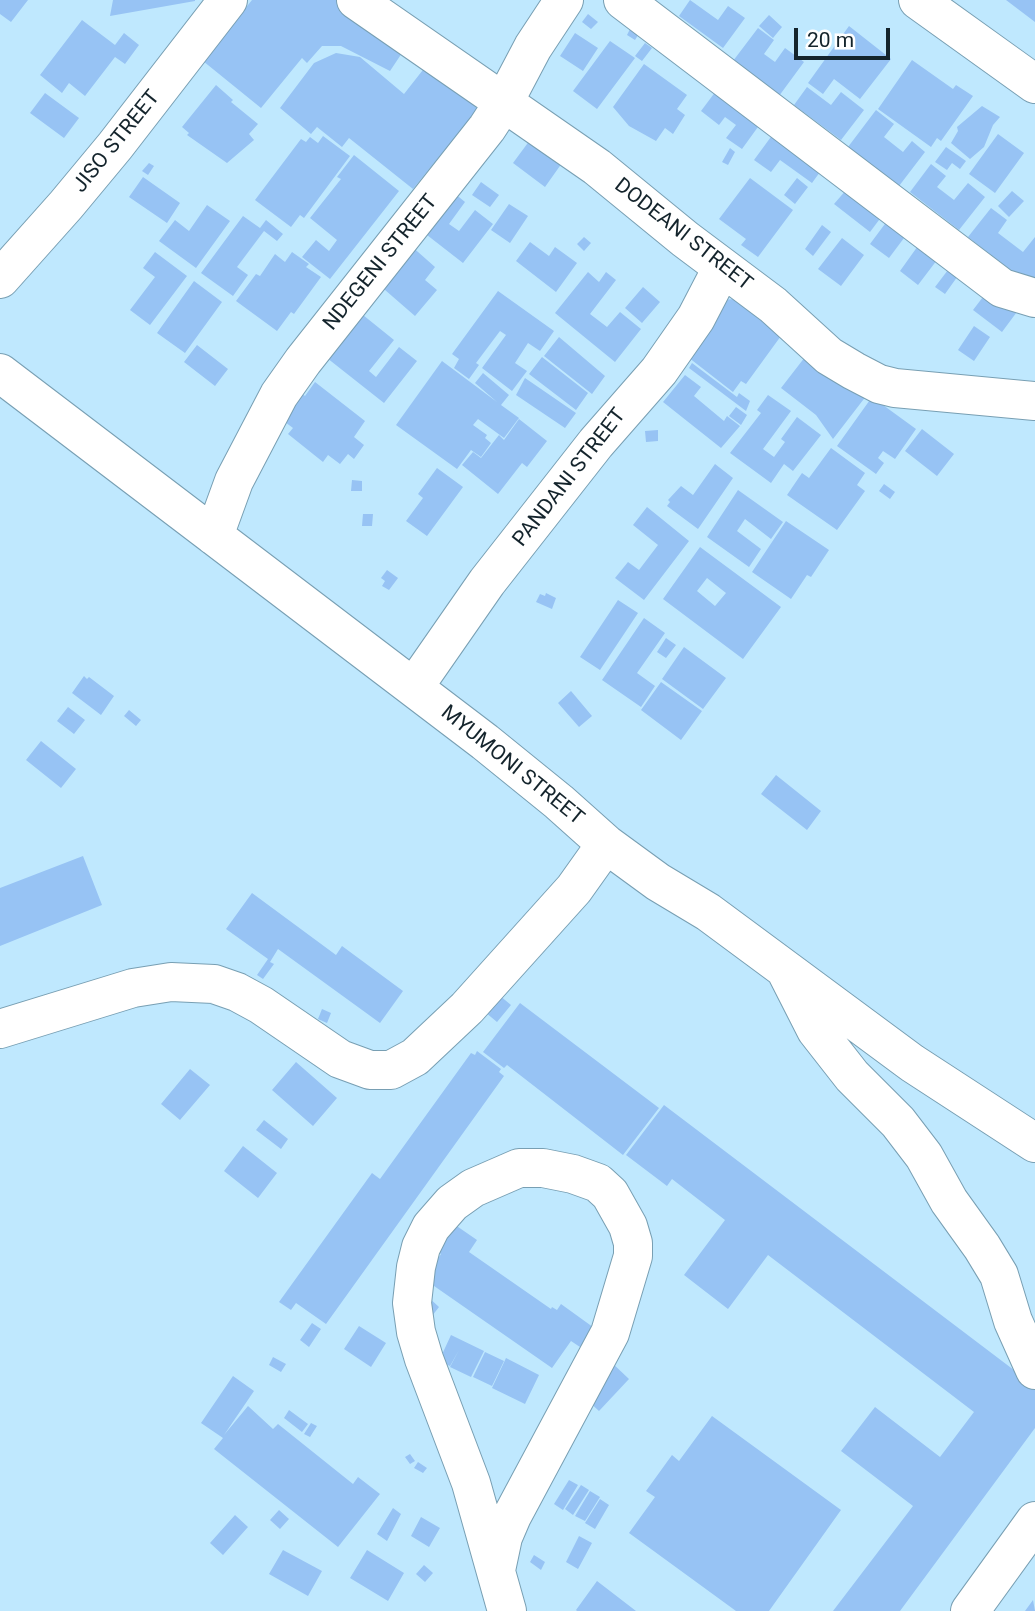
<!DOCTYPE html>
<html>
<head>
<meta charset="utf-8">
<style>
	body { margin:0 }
	#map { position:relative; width:1035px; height:1611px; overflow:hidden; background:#bfe8fe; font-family:Roboto,sans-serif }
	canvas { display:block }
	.scale { position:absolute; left:794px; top:28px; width:96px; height:32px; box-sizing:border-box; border:4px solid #14242c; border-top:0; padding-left:9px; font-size:21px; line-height:24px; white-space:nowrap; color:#14242c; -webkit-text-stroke:5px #fff; paint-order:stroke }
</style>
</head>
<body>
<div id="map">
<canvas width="1035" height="1611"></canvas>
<div class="scale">20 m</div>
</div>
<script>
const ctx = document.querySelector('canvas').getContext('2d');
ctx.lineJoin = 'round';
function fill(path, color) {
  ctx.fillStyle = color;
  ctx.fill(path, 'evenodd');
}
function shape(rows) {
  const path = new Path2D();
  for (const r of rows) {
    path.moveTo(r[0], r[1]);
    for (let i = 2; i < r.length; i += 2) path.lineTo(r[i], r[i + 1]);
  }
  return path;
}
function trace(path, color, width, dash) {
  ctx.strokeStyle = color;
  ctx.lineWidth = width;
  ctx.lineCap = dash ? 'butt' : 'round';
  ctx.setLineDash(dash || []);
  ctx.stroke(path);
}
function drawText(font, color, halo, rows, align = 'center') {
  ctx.font = font + ' Roboto,sans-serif';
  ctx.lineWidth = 5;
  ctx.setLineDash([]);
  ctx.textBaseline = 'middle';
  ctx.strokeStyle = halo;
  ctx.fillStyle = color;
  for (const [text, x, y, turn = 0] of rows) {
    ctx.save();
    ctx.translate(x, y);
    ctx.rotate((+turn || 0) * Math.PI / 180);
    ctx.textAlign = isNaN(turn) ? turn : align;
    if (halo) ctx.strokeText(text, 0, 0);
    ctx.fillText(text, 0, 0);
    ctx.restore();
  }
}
fill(shape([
	[0,0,28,0,11,22,0,14],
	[113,0,195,0,195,1,110,16],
	[252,0,349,0,406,47,390,71,341,46,322,46,307,63,302,58,261,108,203,61],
	[690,0,718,20,728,6,745,18,723,48,679,16],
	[1006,0,1035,0,1035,22],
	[588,14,598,22,591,29,582,22],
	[769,15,782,27,773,38,759,26],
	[82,20,115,45,124,33,139,45,125,64,115,57,85,96,69,83,62,93,40,75],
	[849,26,891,59,860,99,834,79,823,94,808,83],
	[631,27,640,32,635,40,627,35],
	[758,28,774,40,764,54,775,62,785,48,804,62,779,96,733,61],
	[575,33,598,48,583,71,560,56],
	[610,41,635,58,597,109,573,91],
	[645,43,652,48,642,61,635,56],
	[336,53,360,57,404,94,426,66,478,109,413,189,349,138,342,147,317,127,311,134,280,108,314,63],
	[912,60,953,89,956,85,973,96,941,141,937,138,931,147,878,109],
	[644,64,687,95,677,109,685,115,673,134,665,128,656,141,629,126,613,107],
	[216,85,233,100,231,102,258,124,249,134,254,140,227,163,187,135,189,133,182,127],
	[719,87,763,120,742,149,726,138,736,125,725,117,719,125,701,111],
	[807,87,831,105,841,92,864,110,841,140,794,105],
	[45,93,79,118,64,138,30,113],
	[982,106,1000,117,993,125,984,147,970,159,951,143,958,131,957,127],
	[876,110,894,124,884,137,903,152,912,141,925,152,899,186,848,147],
	[776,130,825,165,812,183,780,160,771,172,754,160],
	[998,134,1024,153,995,193,969,174],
	[323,136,350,156,304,218,300,215,291,227,255,200,301,139,306,142,310,137,318,143],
	[530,140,562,163,545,187,513,163],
	[946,147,966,161,960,169,952,163,947,170,935,162],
	[730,148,735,152,728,165,722,162],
	[354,155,399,191,330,279,302,257,316,240,329,251,337,240,310,218,341,179,337,177],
	[149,163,154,166,148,175,142,171],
	[931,164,946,176,937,187,954,200,968,183,985,197,959,230,910,192],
	[143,177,180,203,167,223,129,197],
	[750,178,793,210,758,257,741,245,746,239,719,219],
	[797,178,808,187,795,204,784,195],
	[481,182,499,195,490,207,472,195],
	[448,188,465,202,449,224,459,231,475,210,493,224,463,263,418,228],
	[847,189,882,216,870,232,834,204],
	[1012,191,1024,201,1009,217,998,206],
	[902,201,953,239,918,285,900,271,920,243,907,234,889,258,870,244],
	[509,204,528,216,510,243,491,230],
	[207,205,230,221,196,268,159,241,175,220,189,231],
	[991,208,1007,220,998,233,1023,252,1035,237,1035,281,1031,286,968,237],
	[243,216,260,228,266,220,283,234,277,241,264,231,237,267,248,275,233,296,201,273],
	[822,225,831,232,813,256,805,249],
	[584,237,591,243,584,251,577,244],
	[842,238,864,255,841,286,818,269],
	[530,242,549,256,555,247,577,263,556,292,516,261],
	[409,244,435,267,425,280,437,290,415,316,377,283],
	[155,252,187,276,150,325,130,310,155,277,143,268],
	[292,252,309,264,306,267,321,277,294,314,291,312,277,331,236,301,256,274,260,276,275,254,285,262],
	[951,266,1028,297,1002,332,973,310,986,293,960,273,945,294,935,287],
	[588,272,599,282,606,272,616,280,590,314,607,327,620,312,641,329,615,362,555,313],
	[194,281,222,302,185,353,157,333],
	[643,287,660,302,642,323,625,308],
	[498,291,554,331,540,351,528,343,515,363,527,371,512,391,482,368,506,335,500,331,476,363,479,365,469,379,454,368,459,359,452,354],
	[751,298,786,329,746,384,741,381,733,392,684,354,720,300],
	[363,315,394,340,369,371,376,377,399,347,417,361,384,403,327,358],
	[974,326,990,337,974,361,958,350],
	[559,337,605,376,592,394,544,356],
	[197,345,228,369,215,386,184,362],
	[542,357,588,393,576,410,529,374],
	[805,357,870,391,833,439,816,415,781,388],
	[442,361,497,402,475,383,483,373,509,395,501,405,519,418,504,438,478,419,473,425,487,435,485,438,491,443,481,457,471,450,457,469,396,425],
	[692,363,737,397,739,393,750,401,746,411,689,368],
	[685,375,701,387,694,396,724,421,727,416,740,426,721,448,663,402],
	[525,378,576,413,565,428,516,395],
	[315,382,365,421,354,437,364,445,354,459,348,454,340,464,328,455,323,462,288,434,293,428,277,416,297,390,305,396],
	[768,395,791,411,763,449,774,457,785,442,781,439,797,417,821,435,793,471,784,464,771,483,730,453,761,413,757,410],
	[872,397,916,429,895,459,883,451,878,458,884,463,876,474,837,446],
	[736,407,747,415,741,425,729,416],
	[519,419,547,441,527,467,522,463,498,494,462,465,473,452,481,458,499,435,504,440],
	[922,429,954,454,937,476,905,451],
	[658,430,658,441,646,442,645,431],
	[831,448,865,473,857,485,865,491,837,530,787,495,802,473,809,478],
	[715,464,733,478,698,529,667,506,670,502,668,500,681,486,693,495],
	[437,468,463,487,427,536,406,521,423,498,418,494],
	[352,480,362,481,362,491,351,491],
	[884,484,895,492,890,499,879,491],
	[738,490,783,522,771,539,745,519,737,531,761,549,749,567,707,537],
	[647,507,689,541,644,600,615,578,628,562,639,570,658,545,633,525],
	[363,514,373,514,372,526,362,526],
	[786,521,829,550,811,577,807,575,791,599,752,572],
	[700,547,781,607,743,659,663,599],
	[707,578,726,593,715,606,697,591],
	[387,570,398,578,389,590,382,586,385,581,381,578],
	[546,593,556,598,552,609,536,602,540,594,545,596],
	[618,600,638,613,600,670,580,657],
	[644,618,665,633,637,673,655,686,641,707,602,680],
	[666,638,676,645,666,658,657,652],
	[684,647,726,678,703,709,662,679],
	[84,676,87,679,89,677,114,696,101,715,72,693],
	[661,682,702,711,681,740,641,710],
	[571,691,592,716,579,727,558,703],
	[68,707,85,720,74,734,57,721],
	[129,710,141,720,136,726,124,716],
	[41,741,76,769,61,788,26,760],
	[776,775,821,811,807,830,761,794],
	[83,856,102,905,0,946,0,888],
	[252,893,336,955,342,946,403,991,380,1023,278,949,270,962,274,964,263,979,257,975,268,959,226,929],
	[493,990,511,1005,497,1022,479,1007],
	[520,1003,659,1108,623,1155,507,1065,504,1068,483,1052],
	[322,1009,331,1013,327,1023,318,1019],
	[477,1051,501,1069,499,1072,504,1076,326,1324,296,1303,291,1310,279,1302,372,1173,380,1179,471,1053,475,1055],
	[296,1062,337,1098,313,1126,272,1090],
	[190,1069,210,1085,180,1120,161,1104],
	[664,1105,1035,1386,1035,1428,900,1611,833,1611,913,1506,841,1451,875,1407,940,1457,974,1412,768,1255,728,1309,684,1275,725,1220,672,1179,667,1186,626,1155],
	[264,1120,288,1139,281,1149,256,1130],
	[243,1146,277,1173,258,1198,224,1171],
	[448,1220,477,1240,469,1252,551,1309,552,1307,557,1310,561,1304,597,1330,583,1349,571,1341,552,1368,424,1279,441,1254,429,1246],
	[426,1295,439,1307,432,1316],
	[312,1323,321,1329,309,1347,300,1340],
	[359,1326,386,1343,371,1367,344,1349],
	[451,1335,484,1351,471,1377,450,1367,459,1350,450,1366,439,1361],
	[485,1352,504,1361,492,1386,473,1377],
	[273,1357,286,1364,281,1372,269,1365],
	[506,1358,539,1375,525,1404,492,1388],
	[610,1361,629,1379,599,1411,586,1399],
	[233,1376,254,1391,224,1435,248,1406,273,1429,278,1424,353,1484,358,1477,380,1494,338,1547,214,1449,223,1438,201,1423],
	[289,1410,308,1424,302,1432,284,1418],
	[712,1416,841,1510,769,1611,736,1611,629,1533,655,1497,646,1491,672,1455,679,1461],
	[311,1423,317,1426,310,1437,304,1434],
	[410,1454,415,1461,410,1464,405,1457],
	[418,1462,427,1468,423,1473,414,1468],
	[569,1480,578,1485,563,1510,554,1504],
	[581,1485,589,1490,573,1515,565,1509],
	[590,1491,600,1497,585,1521,575,1516],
	[600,1499,609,1505,595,1529,585,1523],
	[393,1508,401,1514,387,1541,377,1534],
	[279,1510,289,1519,280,1529,270,1520],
	[235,1515,248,1527,223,1555,210,1543],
	[421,1517,440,1528,429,1547,411,1536],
	[579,1536,592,1543,578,1569,566,1562],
	[283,1550,322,1571,308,1596,269,1574],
	[367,1550,404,1573,388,1601,350,1578],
	[534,1555,545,1562,541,1570,530,1562],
	[424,1565,433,1573,425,1582,416,1574],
	[597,1581,636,1611,577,1611,576,1610],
	[1033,1600,1035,1611,1025,1611]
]), '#97c3f4');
const minor = shape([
	[356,0,597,167,685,239,773,305,829,356,854,371,879,384,895,388,1035,401],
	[623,0,1002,288,1035,298],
	[918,0,1035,84],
	[0,279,66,205,115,146,228,0],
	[0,373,485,742,559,802,606,844,658,882,708,912,912,1063,1035,1143],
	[214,536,234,481,279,395,303,361,487,128,504,102,533,47,564,0],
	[414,687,487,582,596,443,659,371,696,318,722,268],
	[787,973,816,1030,852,1076,898,1122,924,1156,949,1201,982,1247,999,1275,1013,1321,1035,1370],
	[0,1029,133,988,171,982,214,984,237,992,261,1005,340,1059,370,1070,391,1070,415,1057,467,1008,574,889,606,844],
	[496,1570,503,1537,512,1516,610,1333,633,1256,633,1243,628,1226,610,1194,598,1183,573,1174,543,1168,519,1168,473,1188,452,1203,431,1227,421,1247,416,1267,412,1303,416,1332,424,1359,471,1483,507,1611],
	[970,1611,1035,1521]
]);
trace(minor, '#789fb3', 40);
trace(minor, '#fff', 38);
drawText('21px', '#14242c', '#fff', [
	["JISO STREET",117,142,-51],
	["DODEANI STREET",683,235,38],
	["NDEGENI STREET",381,263,-51],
	["PANDANI STREET",570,478,-52],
	["MYUMONI STREET",512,766,39]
]);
</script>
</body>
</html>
